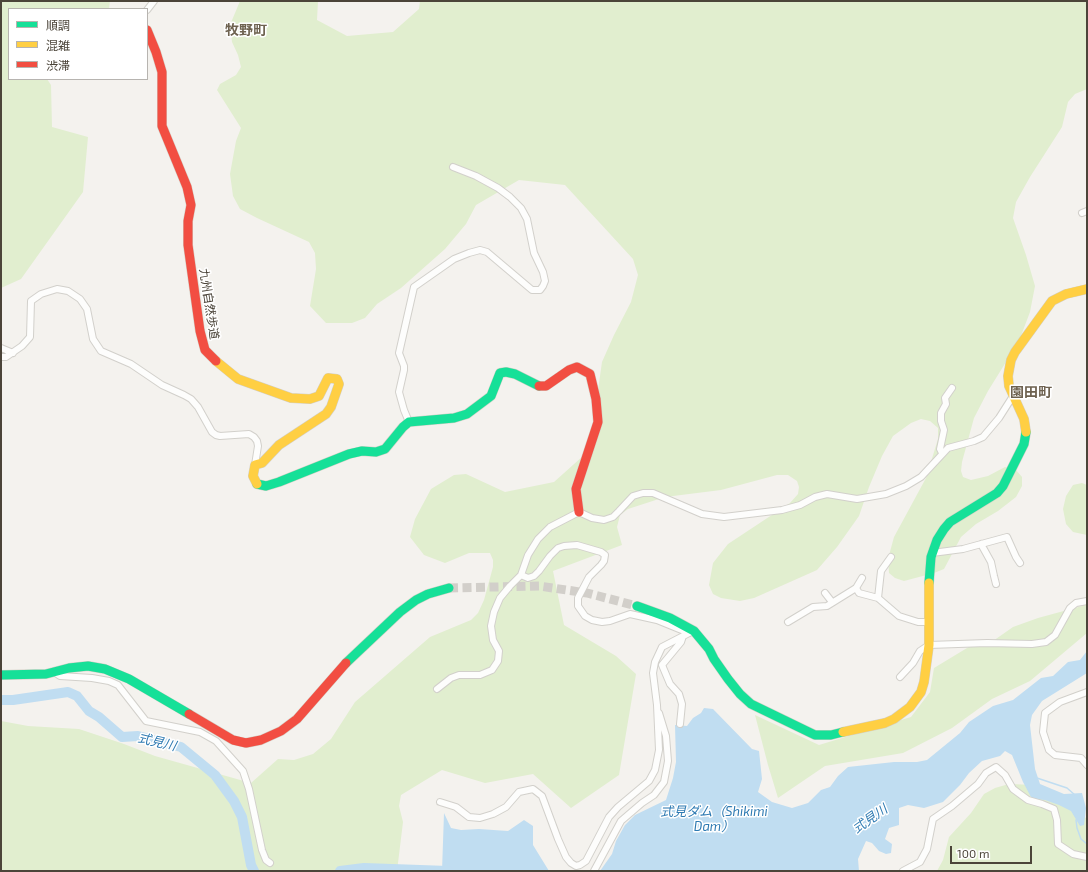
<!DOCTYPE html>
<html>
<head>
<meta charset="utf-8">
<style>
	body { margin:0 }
	#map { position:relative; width:1088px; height:872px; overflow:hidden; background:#f4f2ee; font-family:"Exo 2","Noto Sans JP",sans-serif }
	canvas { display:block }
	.frame { position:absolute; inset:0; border:2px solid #4b4439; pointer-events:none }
	.legend { position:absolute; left:8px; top:8px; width:140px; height:72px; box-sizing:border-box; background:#fff; border:1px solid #b7b4b0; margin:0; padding:5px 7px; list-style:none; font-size:12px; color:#4b4439 }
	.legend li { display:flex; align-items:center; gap:8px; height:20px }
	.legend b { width:20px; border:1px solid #b7b4b0 }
	.scale { position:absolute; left:950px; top:846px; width:82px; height:18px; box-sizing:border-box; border:2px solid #4b4439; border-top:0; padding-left:5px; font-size:12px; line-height:14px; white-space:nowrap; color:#4b4439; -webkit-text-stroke:3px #fff; paint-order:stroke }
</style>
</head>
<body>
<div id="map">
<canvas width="1088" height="872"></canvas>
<div class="frame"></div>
<ul class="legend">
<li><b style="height:5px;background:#16e098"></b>順調</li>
<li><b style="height:5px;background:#ffcf43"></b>混雑</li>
<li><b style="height:5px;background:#f24e42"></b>渋滞</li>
</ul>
<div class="scale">100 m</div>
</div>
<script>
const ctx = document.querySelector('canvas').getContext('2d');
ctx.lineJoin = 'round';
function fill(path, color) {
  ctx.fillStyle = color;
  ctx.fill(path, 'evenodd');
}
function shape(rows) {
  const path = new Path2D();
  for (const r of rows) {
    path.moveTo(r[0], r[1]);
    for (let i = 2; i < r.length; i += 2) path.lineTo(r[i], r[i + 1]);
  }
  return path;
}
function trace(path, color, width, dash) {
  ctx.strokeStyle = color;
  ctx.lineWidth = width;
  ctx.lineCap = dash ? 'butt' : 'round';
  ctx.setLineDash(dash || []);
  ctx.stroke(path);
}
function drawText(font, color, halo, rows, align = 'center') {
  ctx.font = font + ' "Exo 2","Noto Sans JP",sans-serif';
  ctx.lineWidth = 3;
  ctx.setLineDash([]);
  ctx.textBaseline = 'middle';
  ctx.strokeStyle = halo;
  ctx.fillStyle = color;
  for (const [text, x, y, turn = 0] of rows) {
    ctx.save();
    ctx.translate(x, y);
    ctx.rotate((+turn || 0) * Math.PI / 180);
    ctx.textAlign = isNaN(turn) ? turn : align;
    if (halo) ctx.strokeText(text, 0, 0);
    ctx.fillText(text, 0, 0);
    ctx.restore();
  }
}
fill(shape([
	[1,1,110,1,109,9,9,9,9,79,47,79,51,85,52,127,88,137,83,192,21,279,1,288],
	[240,1,318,1,317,20,347,36,393,32,419,9,420,1,1087,1,1087,89,1075,94,1068,102,1062,127,1030,177,1016,202,1013,218,1026,255,1035,286,1030,312,1019,341,988,391,974,418,962,462,961,471,963,477,971,480,988,476,1005,467,1016,470,1022,477,1022,486,1016,497,998,511,976,524,961,537,944,569,934,573,904,581,895,578,889,573,888,559,894,537,926,478,938,439,938,428,930,421,921,419,911,423,893,436,882,456,869,487,859,516,837,547,817,570,754,598,740,601,721,598,713,594,709,585,713,563,728,544,790,503,798,494,799,487,797,481,788,475,777,475,721,490,665,497,628,509,620,515,617,527,622,545,553,571,564,625,616,656,636,674,619,775,571,808,533,774,485,783,442,770,401,795,399,806,403,822,397,871,1,871,1,721,28,726,79,729,124,744,155,756,251,783,278,759,294,760,313,754,331,739,355,702,430,637,471,620,478,613,484,600,493,567,493,560,490,553,469,553,445,563,424,555,410,537,415,519,431,489,454,475,466,474,505,492,554,482,583,456,602,414,598,390,602,362,614,335,631,302,638,275,633,259,565,185,519,180,476,205,466,224,445,249,401,288,377,304,365,318,352,323,326,323,310,306,316,269,315,253,309,242,257,218,240,209,233,196,230,174,236,141,241,128,217,90,220,84,236,75,241,67,238,55,232,42,230,25],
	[1082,483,1087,485,1087,535,1073,532,1066,524,1063,509,1066,496,1073,485],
	[1087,602,1087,633,1030,681,992,699,952,728,903,753,825,766,778,798,768,765,755,715,819,745,911,717,930,692,934,668,972,645,993,641,1013,627,1038,618,1082,606],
	[1009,784,1035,785,1057,793,1087,819,1087,871,937,871,943,860,949,837,971,813,984,794,995,788]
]), '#e1eecf');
fill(shape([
	[1087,651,1087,673,1042,701,1032,715,1030,725,1035,769,1040,784,1064,794,1082,793,1086,808,1084,825,1080,826,1071,811,1059,805,1045,800,1032,799,1023,782,1012,755,1005,751,1000,756,982,761,969,773,960,785,943,802,924,808,908,805,899,808,899,825,889,828,885,839,892,844,891,853,886,854,879,851,872,843,866,841,858,859,859,871,600,871,612,854,616,841,625,825,635,815,666,800,673,778,676,762,675,725,687,726,693,718,701,713,704,708,713,709,752,749,759,751,762,779,758,792,772,802,792,808,808,803,821,790,830,787,838,776,848,767,894,762,917,762,927,760,960,733,969,722,993,706,1013,700,1041,678,1053,676,1068,662,1080,660],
	[444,813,451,828,461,830,479,829,508,831,524,820,533,826,533,845,549,871,442,871]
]), '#c0ddf1');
trace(shape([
	[1037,778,1067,788,1075,795],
	[1076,820,1077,828,1081,839,1087,844]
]), '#c0ddf1', 1.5);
trace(shape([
	[1,700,13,700,68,692,77,696,89,711,99,717,122,737,138,736,181,747,215,775,234,801,242,817,251,865,254,871],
	[340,871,364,868,448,871]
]), '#c0ddf1', 10);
trace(shape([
	[449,588,539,586,587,593,637,606]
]), '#d2cfca', 9, [9, 4.5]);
const street = shape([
	[147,10,154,1],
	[1082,213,1087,211],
	[1,348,13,353],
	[1,357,6,357,22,346,30,337,31,301,41,294,57,289,68,291,80,299,87,309,93,339,101,351,131,364,162,385,184,395,191,399,198,407,212,432,216,435,220,436,249,434,254,437,257,441,258,446,255,465],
	[409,422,404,410,399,392,404,370,404,366,399,353,414,287,454,259,469,253,480,250,487,252,532,290,540,290,543,286,545,281,543,272,534,253,527,219,521,208,510,197,498,188,476,176,453,167],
	[942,453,940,449,944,430,941,421,941,413,946,404,945,398,952,388],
	[981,544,991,562,994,576,996,584],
	[932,553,963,549,1007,537,1016,557,1020,563],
	[891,557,881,571,878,598,899,616,918,622,929,622],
	[862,578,856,588,859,593,878,598],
	[825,593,832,602],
	[788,622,813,607,827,606,856,588],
	[689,633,657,620,630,614,610,621,602,622,592,620,585,616,578,606,578,598,589,577,601,565,604,561,605,555,601,552,577,545,564,546,558,548,550,556,539,571,534,576,528,578,521,575,528,555,538,539,550,527,579,512,592,518,604,520,613,517,619,511,633,496,643,493,653,493,702,514,724,517,782,510,800,505,815,497,827,494,857,499,886,494,906,486,921,477,948,448,974,441,983,437,999,418,1013,396],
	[54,672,60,676,92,678,109,681,118,685,146,721,200,732,216,741,243,771,249,789,262,850,266,860,270,863],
	[900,677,913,663,920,651,929,645,987,643,1032,644,1046,642,1055,635,1070,608,1076,603,1087,601],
	[437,689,451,678,459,675,480,675,492,670,498,661,499,651,493,640,491,626,494,612,500,598,510,586,521,575],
	[1087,692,1060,702,1045,713,1043,732,1049,750,1055,755,1081,758,1087,765],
	[680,724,682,704,679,694,670,684,662,665,681,642,683,636],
	[440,802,456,807,469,817,480,818,493,814,506,807,519,792,533,789,542,796,558,839,566,857,571,863,576,866,580,865,586,861,609,817,618,807,649,781,655,770,659,750,657,705,653,673,655,662,662,647,691,632],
	[594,871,621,821,642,803,654,795,664,782,668,761,666,736,659,713],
	[903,871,920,862,927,849,933,819,952,806,978,784,986,773,996,767,1005,775,1013,789,1028,800,1042,804,1054,809,1057,820,1058,844,1073,854,1087,857]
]);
const fast = shape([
	[257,484,266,486,279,482,349,454,362,451,376,452,385,449,403,427,409,422,454,418,467,414,491,396,500,373,506,372,515,374,539,386],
	[929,583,931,557,937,540,944,529,950,522,997,493,1003,486,1024,444,1026,432],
	[637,606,670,618,694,631,709,649,714,659,728,679,740,694,751,704,815,735,831,735,843,732],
	[346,663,400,612,416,600,428,594,449,588],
	[1,675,46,674,69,668,88,666,105,669,129,679,189,714]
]);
const slow = shape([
	[216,361,238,379,291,398,310,399,319,396,328,378,337,379,339,384,331,407,326,414,279,445,262,463,255,465,253,476,257,484],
	[1026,432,1024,419,1009,386,1008,376,1011,360,1015,352,1052,301,1066,294,1087,289],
	[843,732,885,723,894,719,910,707,921,692,924,682,929,645,929,583]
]);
const jam = shape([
	[147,30,156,52,162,72,162,126,187,187,191,205,188,221,188,245,200,331,205,350,216,361],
	[539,386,546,386,569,370,577,367,590,374,596,399,598,422,576,489,579,512],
	[189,714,233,740,246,743,261,740,281,731,297,719,346,663]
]);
trace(street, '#d2d0cb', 8);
trace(fast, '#d3cfc5', 10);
trace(slow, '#d3cfc5', 10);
trace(jam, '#d3cfc5', 10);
trace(street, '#fdfdfc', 6);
trace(fast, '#16e098', 9);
trace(slow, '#ffcf43', 9);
trace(jam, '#f24e42', 9);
drawText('12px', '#4b4439', '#fff', [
	["九州自然歩道",209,304,81]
]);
drawText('italic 13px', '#2e7ab2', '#fff', [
	["式見川",157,742,13],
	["式見ダム（Shikimi",714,812],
	["Dam）",714,827],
	["式見川",870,819,-35]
]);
drawText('bold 14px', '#6e6250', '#fff', [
	["牧野町",246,30],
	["園田町",1031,392]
]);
</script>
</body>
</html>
